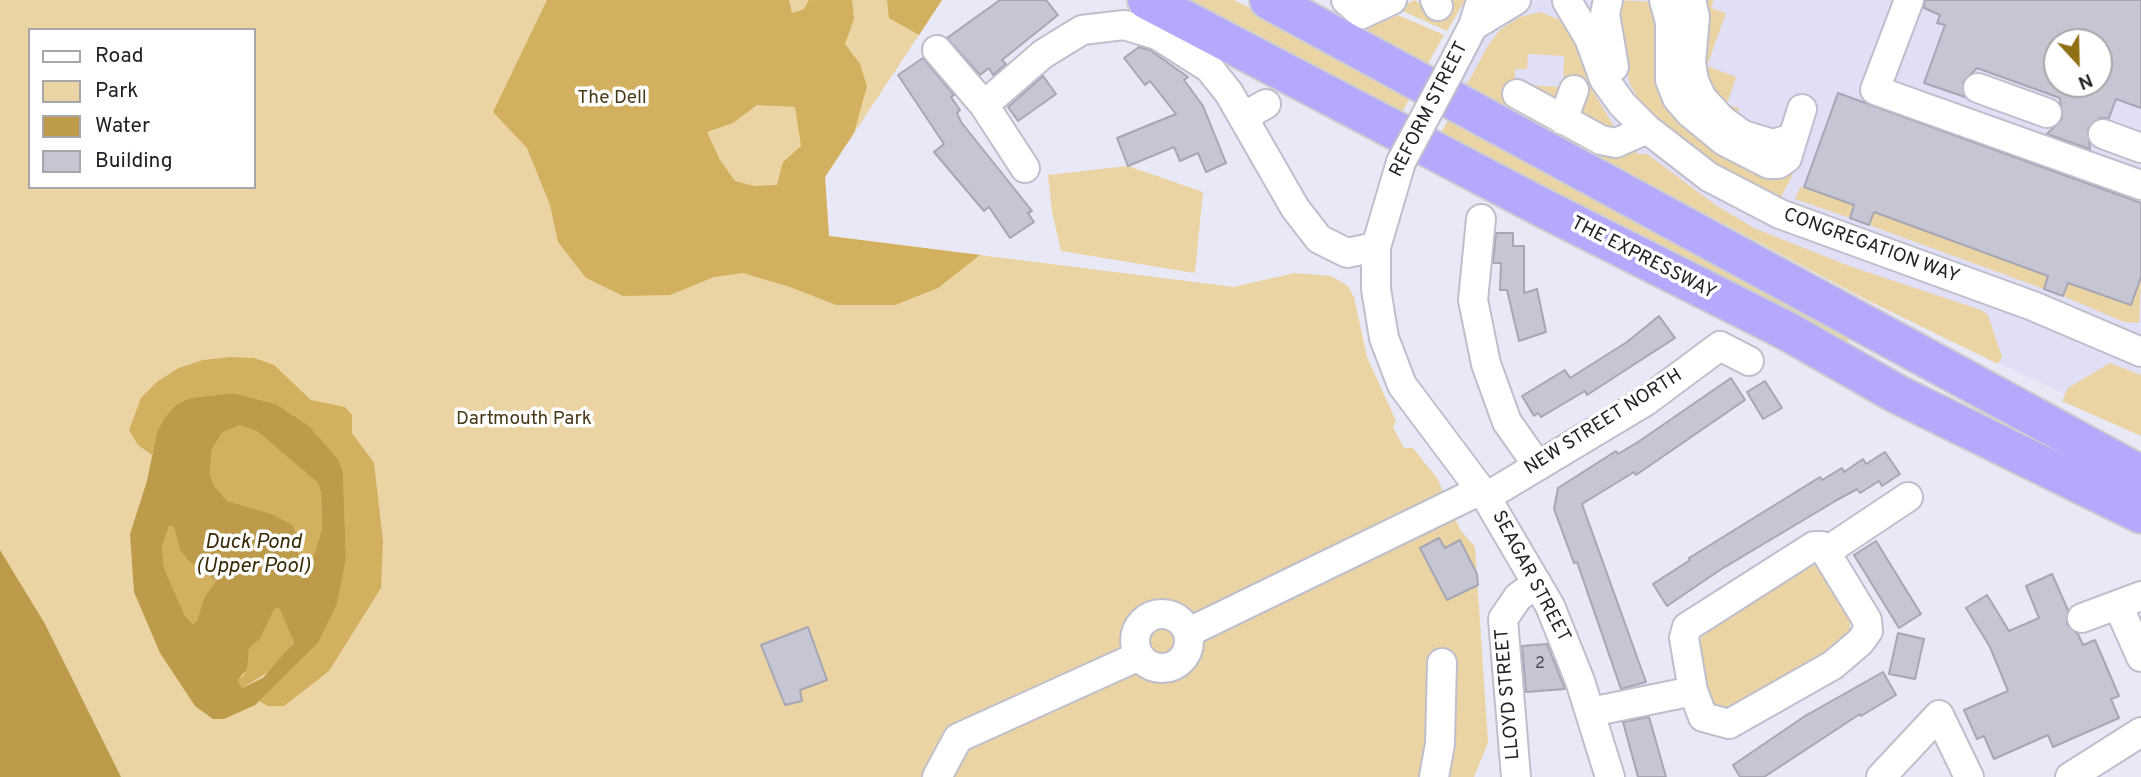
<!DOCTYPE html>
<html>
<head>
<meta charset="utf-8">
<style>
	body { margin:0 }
	#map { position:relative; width:2141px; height:777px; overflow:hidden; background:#e9e8f7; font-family:Overpass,sans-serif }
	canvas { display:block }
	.legend { position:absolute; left:28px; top:28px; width:228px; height:161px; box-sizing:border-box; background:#fff; border:2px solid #a7a6a9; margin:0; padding:9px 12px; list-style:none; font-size:21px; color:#222127 }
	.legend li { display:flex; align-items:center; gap:14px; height:35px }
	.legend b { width:35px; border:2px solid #a7a6a9 }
	.north { position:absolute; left:2043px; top:28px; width:70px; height:70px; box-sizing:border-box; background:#fff; border:2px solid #a7a6a9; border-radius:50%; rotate:158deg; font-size:19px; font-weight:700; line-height:28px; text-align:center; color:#222127 }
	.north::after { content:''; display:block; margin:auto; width:24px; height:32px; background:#917015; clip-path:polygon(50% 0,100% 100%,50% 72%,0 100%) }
</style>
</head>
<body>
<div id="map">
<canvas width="2141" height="777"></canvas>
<ul class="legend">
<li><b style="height:9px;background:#fff"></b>Road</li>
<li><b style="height:19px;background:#ebd4a3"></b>Park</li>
<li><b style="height:19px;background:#bd9b4a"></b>Water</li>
<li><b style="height:19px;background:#c6c5d4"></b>Building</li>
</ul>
<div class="north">N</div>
</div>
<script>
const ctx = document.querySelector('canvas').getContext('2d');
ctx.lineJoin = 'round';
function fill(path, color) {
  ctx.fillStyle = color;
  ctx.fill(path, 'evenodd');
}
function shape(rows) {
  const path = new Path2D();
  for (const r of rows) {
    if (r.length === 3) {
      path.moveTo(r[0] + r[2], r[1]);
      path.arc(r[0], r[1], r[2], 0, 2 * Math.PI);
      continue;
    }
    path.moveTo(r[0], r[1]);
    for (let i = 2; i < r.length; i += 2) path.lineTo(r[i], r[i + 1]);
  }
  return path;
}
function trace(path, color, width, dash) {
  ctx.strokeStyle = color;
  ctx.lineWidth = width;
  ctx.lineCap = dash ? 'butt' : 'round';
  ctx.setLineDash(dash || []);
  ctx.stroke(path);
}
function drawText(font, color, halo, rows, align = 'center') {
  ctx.font = font + ' Overpass,sans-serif';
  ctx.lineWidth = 7;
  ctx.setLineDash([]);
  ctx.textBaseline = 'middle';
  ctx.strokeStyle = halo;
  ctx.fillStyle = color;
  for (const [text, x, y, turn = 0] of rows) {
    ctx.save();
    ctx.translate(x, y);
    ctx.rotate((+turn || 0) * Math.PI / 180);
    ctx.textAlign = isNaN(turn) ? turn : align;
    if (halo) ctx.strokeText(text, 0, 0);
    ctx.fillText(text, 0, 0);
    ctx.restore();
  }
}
fill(shape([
	[1499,0,2141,0,2141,436,2062,401,2064,394,1863,298,1448,74],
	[2057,42,2099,42,2099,84,2057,84]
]), '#e1dff6');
fill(shape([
	[0,0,942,0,825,177,829,236,1234,287,1294,273,1331,276,1348,286,1354,297,1367,357,1396,421,1393,427,1404,448,1413,448,1437,478,1461,531,1475,547,1488,743,1474,777,0,777],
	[30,30,254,30,254,187,30,187],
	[1168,0,1234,0,1413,92,1398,120],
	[1305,0,1365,30,1398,15,1444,35,1423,72],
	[1414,0,1424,5,1444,0,1465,0,1447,31,1398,9],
	[1615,0,1655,2,1662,93,1780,174,1796,168,1780,199,1725,172,1668,130,1643,107,1630,84,1624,63],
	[1700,0,1714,0,1711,8,1726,13,1707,66,1736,77,1727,104,1740,109,1736,113,1731,114,1705,81],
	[1540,12,1558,19,1574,34,1588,83,1617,131,1612,134,1526,85,1563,87,1564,56,1528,54,1527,69,1515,69,1515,87,1635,147,1637,154,1647,154,1717,206,1756,229,1852,267,1981,310,1988,315,2002,357,1998,364,1863,298,1466,86,1489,44,1501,29,1520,17],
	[1451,115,1854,329,1842,351,1435,143],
	[1128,166,1203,192,1195,273,1061,251,1052,212,1048,175],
	[1800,187,1854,205,1850,218,1795,199],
	[1874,212,2048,276,2044,289,1869,225],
	[2141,277,2139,323,2124,322,2063,296,2068,283,2131,305],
	[2110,363,2141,375,2141,436,2062,401,2068,388],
	[1799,564,1816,566,1850,620,1850,632,1841,651,1729,716,1715,711,1706,694,1697,652,1704,630]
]), '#ebd4a3');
fill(shape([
	[547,0,789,0,792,13,804,9,809,0,852,0,854,19,845,44,860,64,867,86,854,133,825,177,829,236,980,255,938,288,895,305,836,305,790,287,743,273,714,277,670,295,623,296,586,278,558,242,550,205,527,148,493,112],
	[757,105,795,107,801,146,783,162,777,185,754,186,735,181,720,160,707,132,733,123],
	[887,0,942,0,919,35,889,18],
	[231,357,254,358,274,365,311,400,345,407,352,415,352,433,374,463,383,541,381,588,329,671,284,706,268,706,259,701,318,643,346,558,343,472,338,459,309,426,276,404,233,393,190,398,176,405,157,432,152,455,138,445,129,430,141,398,158,381,179,368,203,360],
	[240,425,258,432,318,483,321,493,322,529,314,559,303,562,298,555,300,546,272,514,227,501,220,497,214,486,210,474,212,449,222,433],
	[169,526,174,527,189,560,216,581,204,598,197,622,193,624,185,616,164,568,162,547],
	[279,607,294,641,273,669,242,688,238,680,244,675,249,648,260,639,274,610]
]), '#d3b060');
fill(shape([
	[233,393,276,404,309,426,338,459,343,472,346,558,337,603,318,643,255,705,224,719,213,719,195,706,160,653,134,592,130,534,147,481,157,432,165,418,176,405,190,398],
	[240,425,258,432,318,483,321,493,322,529,313,559,303,562,298,555,299,539,292,525,272,514,227,501,214,486,210,474,212,449,222,433],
	[169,526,174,527,180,550,188,560,216,581,204,598,197,621,193,624,185,616,164,568,162,547],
	[279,607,294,642,263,678,242,688,238,680,247,669,249,648,260,639,274,610],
	[0,550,45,624,121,777,0,777]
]), '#bd9b4a');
const building = shape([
	[1000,0,1046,0,1058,15,1002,60,1006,64,993,75,989,68,980,75,947,38,1000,0],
	[1925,0,2141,0,2141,108,2116,99,2109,118,2100,118,2088,128,2090,149,2047,134,2062,119,2060,98,1977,68,1963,82,1965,97,1924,83,1945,25,1937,23,1940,15,1924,8,1925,0],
	[2057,42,2099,42,2099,84,2057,84,2057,42],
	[1139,47,1150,50,1188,77,1184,80,1203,106,1226,163,1206,172,1198,153,1180,161,1174,147,1128,166,1117,138,1176,114,1150,81,1145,85,1124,58,1139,47],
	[923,58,954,95,951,97,960,110,957,113,961,122,1032,211,1028,213,1034,222,1010,238,989,207,984,211,934,152,944,144,898,75,923,58],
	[1043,76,1056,94,1018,121,1008,107,1043,76],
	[1838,93,2141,203,2141,277,2131,305,2068,283,2063,296,2044,289,2048,276,1874,212,1869,225,1850,218,1854,205,1804,187,1838,93],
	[1496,233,1513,233,1513,246,1524,246,1524,293,1537,289,1546,332,1519,341,1507,290,1500,290,1501,263,1493,263,1496,233],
	[1659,316,1675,338,1587,395,1585,391,1541,417,1538,413,1534,416,1522,396,1565,370,1570,378,1627,342,1659,316],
	[1731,378,1745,400,1636,475,1634,472,1582,504,1646,682,1621,689,1577,562,1574,563,1554,509,1558,488,1616,451,1618,454,1638,442,1731,378],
	[1765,381,1782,408,1763,419,1747,392,1765,381],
	[1885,452,1900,474,1882,486,1879,481,1860,493,1857,489,1837,500,1720,570,1667,606,1653,584,1690,560,1689,558,1820,477,1822,480,1842,468,1844,472,1863,459,1866,464,1885,452],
	[1439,538,1445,548,1460,540,1477,574,1478,585,1447,600,1420,548,1439,538],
	[1876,541,1921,614,1899,628,1854,555,1876,541],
	[2052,574,2068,610,2067,624,2078,634,2083,645,2095,640,2119,696,2111,699,2119,718,2053,747,2048,735,1994,759,1984,736,1977,739,1964,710,2008,691,1990,647,1966,608,1987,595,2009,631,2039,618,2026,586,2052,574],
	[808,627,827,680,800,690,802,701,785,705,761,645,808,627],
	[1898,633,1924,639,1915,679,1889,674,1898,633],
	[1547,644,1565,689,1526,692,1522,646,1547,644],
	[1883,672,1896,695,1861,716,1860,714,1764,777,1740,777,1733,765,1805,716,1883,672],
	[1649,717,1659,752,1666,777,1638,777,1623,722,1649,717]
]);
fill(building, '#c6c5d4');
trace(building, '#a7a6b4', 2);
const minor = shape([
	[1346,0,1362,14,1392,0],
	[1435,0,1438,6],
	[1608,0,1605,14,1614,67],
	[1664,0,1670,22,1670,80,1677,98,1690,113,1724,141,1769,164,1778,164,1787,158,1793,138],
	[1691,0,1695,17,1691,63,1694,81,1702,98,1721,119,1743,135,1773,144,1793,138,1802,109],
	[1909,0,1875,90,2141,185],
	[1567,1,1589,38,1604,79,1622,104,1647,129,1709,177,1780,214,2033,306,2141,352],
	[1473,26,1516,0],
	[937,50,984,105,1025,168],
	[1448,74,1473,26,1479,7,1485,0],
	[1978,88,2047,113],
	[1517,94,1601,140,1616,143,1647,129],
	[984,105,1043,54,1082,30,1124,25,1157,35,1209,68,1229,93,1295,208,1319,239,1347,253,1376,247],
	[1243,117,1266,104],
	[1563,120,1574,90],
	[2103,134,2141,148],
	[1401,162,1376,247,1376,289,1384,338,1402,385,1486,497,1550,606,1580,681,1610,777],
	[1481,219,1473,300,1486,364,1507,422,1538,466],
	[1486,497,1646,401,1720,346,1749,361],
	[1827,551,1908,497],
	[2118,605,2141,657],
	[1162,641,27],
	[2082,618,2141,596],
	[1189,632,1481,490],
	[1591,712,1693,691,1703,717,1729,724,1833,665,1860,642,1868,631,1867,620,1822,546,1814,546,1687,627,1684,638,1693,691],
	[937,777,958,738,1139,656],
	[1434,777,1440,744,1442,663],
	[1516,777,1503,619,1518,597,1537,583],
	[1881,777,1939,715,1969,777],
	[2070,777,2141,732]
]);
const highway = shape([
	[1147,0,1545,209,1787,331,1897,394,2141,514],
	[1269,0,2141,475]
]);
trace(minor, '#bfbecc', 32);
trace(highway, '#cececf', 42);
trace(minor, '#fff', 28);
trace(highway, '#b4a9fc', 38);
const minorBridge = shape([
	[1401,162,1448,74]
]);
trace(minorBridge, '#bfbecc', 32, []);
trace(minorBridge, '#fff', 28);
drawText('16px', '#4b4a52', null, [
	["2",1540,665]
]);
drawText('19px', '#493a17', '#fff', [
	["The Dell",612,99],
	["Dartmouth Park",524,420]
]);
drawText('19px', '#222127', '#fff', [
	["REFORM STREET",1430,110,-63],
	["CONGREGATION WAY",1871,247,20],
	["THE EXPRESSWAY",1643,259,27],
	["NEW STREET NORTH",1604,423,-32],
	["SEAGAR STREET",1530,577,62],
	["LLOYD STREET",1509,694,-95]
]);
drawText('italic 21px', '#382a05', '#fff', [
	["Duck Pond",253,544],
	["(Upper Pool)",253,568]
]);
</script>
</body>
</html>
